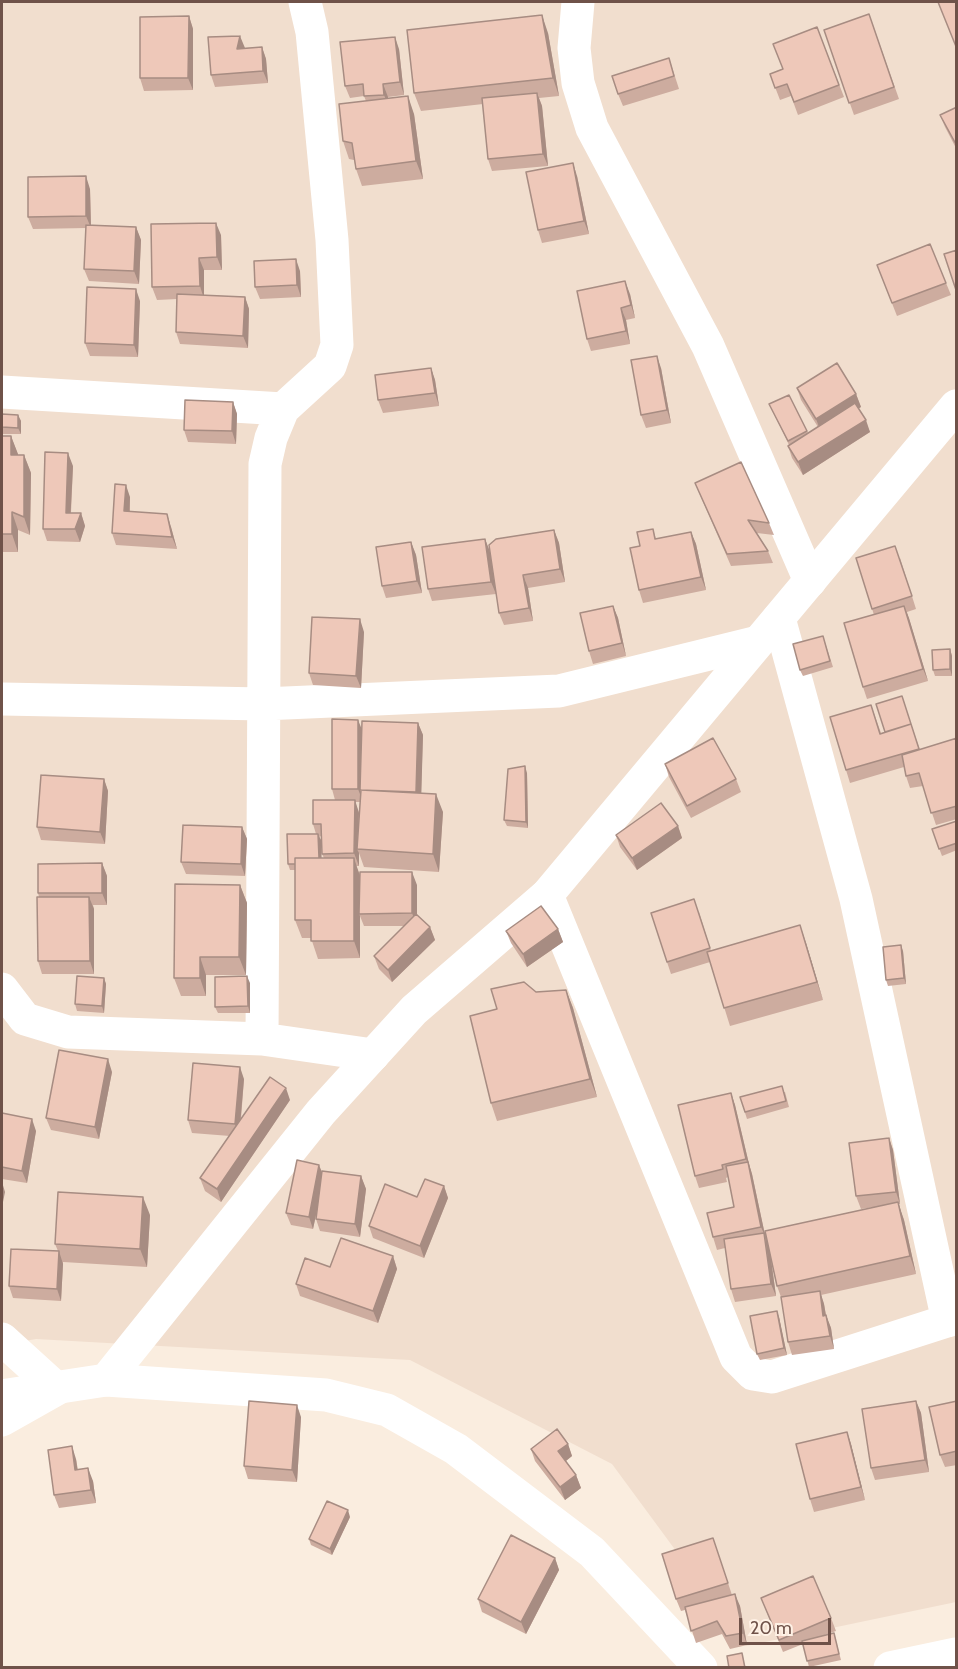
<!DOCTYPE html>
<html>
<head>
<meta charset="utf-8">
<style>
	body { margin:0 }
	#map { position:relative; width:958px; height:1669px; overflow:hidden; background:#faeddf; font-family:Cabin,sans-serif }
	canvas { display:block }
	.frame { position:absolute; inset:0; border:3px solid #6f5249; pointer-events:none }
	.scale { position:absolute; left:739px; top:1618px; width:92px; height:27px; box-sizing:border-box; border:3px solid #6f5249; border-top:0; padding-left:8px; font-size:18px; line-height:21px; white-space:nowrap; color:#6f5249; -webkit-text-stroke:4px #fef1e5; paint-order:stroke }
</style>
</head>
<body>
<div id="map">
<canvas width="958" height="1669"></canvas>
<div class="frame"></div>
<div class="scale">20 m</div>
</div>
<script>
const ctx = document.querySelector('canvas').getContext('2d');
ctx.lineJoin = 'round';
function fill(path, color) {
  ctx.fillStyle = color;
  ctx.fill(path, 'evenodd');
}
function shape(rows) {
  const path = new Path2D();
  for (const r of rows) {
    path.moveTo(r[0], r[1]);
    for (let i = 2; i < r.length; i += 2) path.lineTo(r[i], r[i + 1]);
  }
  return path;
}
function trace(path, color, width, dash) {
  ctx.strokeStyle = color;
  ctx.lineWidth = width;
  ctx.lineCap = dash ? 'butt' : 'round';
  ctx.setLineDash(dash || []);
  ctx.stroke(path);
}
fill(shape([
	[2,2,956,2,956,1602,746,1646,612,1464,410,1360,36,1339,2,1345]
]), '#f1dece');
trace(shape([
	[578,2,574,48,578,83,592,128,708,346,810,581],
	[2,392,283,409],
	[779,618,856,899,948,1321],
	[2,699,263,704,559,691,758,642],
	[547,895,736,1357,753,1374,772,1377,956,1318],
	[2,989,25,1019,68,1032,262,1039,373,1055],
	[262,1039,265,464,271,438,283,409,330,366,337,345,332,240,312,32,305,2],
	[2,1339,57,1389,2,1420],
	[106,1380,326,1395,387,1410,456,1449,592,1552,701,1668],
	[890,1668,956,1654]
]), '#fff', 33);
trace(shape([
	[2,1396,106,1380,321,1112,414,1010,547,895,956,406]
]), '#fff', 33);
fill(shape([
	[869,14,899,99,854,115,824,30],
	[189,16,193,29,193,90,144,91,140,78],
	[817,27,844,97,798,115,791,96,780,100,770,74,782,69],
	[548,33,559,96,539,98,542,106,548,166,492,171,488,159,483,104,421,111,414,93],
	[262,47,266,59,268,83,215,87,211,75,245,48],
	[399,49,404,95,388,97,388,98,414,114,423,179,362,186,356,169,354,160,349,159,343,141,366,101,364,96,350,98,345,86],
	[669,58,679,89,623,106,618,94],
	[957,107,957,150,945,127,940,115],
	[577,176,589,234,542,243,538,230],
	[90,189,91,225,136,227,141,240,139,284,89,281,84,269,86,228,33,229,28,217],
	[221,235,222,270,204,270,204,295,245,297,249,309,248,348,180,344,176,332,177,299,157,300,152,287],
	[877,265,946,283,951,295,897,316],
	[300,271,301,297,260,299,255,287],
	[630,294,635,318,626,320,630,344,591,351,587,339],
	[140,301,138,357,90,356,85,343],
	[431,368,435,380,439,406,383,413,378,400],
	[661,368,671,423,646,428,641,415],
	[797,388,856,394,861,407,858,408,870,432,803,475,792,458,788,446,789,445,769,404,789,395,808,433,818,427,801,400],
	[233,402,237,414,236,444,188,442,184,430],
	[2,414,18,415,21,421,21,434,2,434],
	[2,436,11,436,18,455,24,455,31,473,30,535,18,530,18,552,2,552],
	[73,466,71,513,81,513,85,526,80,542,47,541,43,529],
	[695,483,769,523,774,535,757,533,768,551,773,563,731,566,700,495],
	[130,497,130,512,171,527,177,549,116,545,112,533],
	[653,529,656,539,691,532,696,544,706,590,643,603,639,590,640,546],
	[554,530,559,543,565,582,528,588,533,621,504,625,499,613,489,545],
	[485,539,490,552,496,594,432,601,428,589],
	[411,542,416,555,422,593,386,598,382,586],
	[856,558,900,558,916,609,907,612,928,681,867,699,863,687,874,615],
	[613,606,618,618,626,656,593,664,589,651],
	[364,632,361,688,313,685,309,673],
	[823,636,833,667,803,676,800,670],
	[950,649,952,656,952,676,935,676,933,670],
	[871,705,881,733,911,724,920,750,957,738,957,819,936,825,923,786,910,788,906,776,904,767,850,783,846,770],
	[418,723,423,735,421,793,443,812,439,872,364,867,359,853,359,866,356,866,360,875,417,885,417,915,430,927,435,940,392,982,379,969,374,956,404,926,364,926,360,916,360,958,318,959,311,938,302,938,295,920,295,870,290,870,288,864,316,834,313,824,335,800,332,789,362,730],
	[355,802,360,802,359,813],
	[321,836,322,854,324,858,321,858,321,840,319,837],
	[665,764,736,779,741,792,691,818,669,777],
	[527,773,528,828,507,826,504,820],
	[104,779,108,791,105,844,41,840,37,827],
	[957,821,957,850,942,856,932,829],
	[678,826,682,838,637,870,620,847,616,835],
	[242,827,247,839,245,876,186,874,181,862],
	[102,863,107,876,107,905,93,905,94,909,94,974,42,974,38,961,39,897,38,893],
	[240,885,247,903,246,975,206,975,206,996,181,996,174,978],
	[699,912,711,951,806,943,823,1000,730,1026,710,962,671,974,667,962],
	[558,929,563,942,527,967,511,943,506,931],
	[903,951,906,984,888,986,886,980],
	[104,978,106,984,104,1013,77,1011,75,1004],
	[250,983,250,1013,218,1013,215,1007],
	[566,990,573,1008,597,1097,497,1121,491,1103,497,1009,536,992],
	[112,1072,99,1139,51,1130,46,1118],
	[244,1079,241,1119,290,1100,221,1202,205,1191,200,1178,230,1136,192,1133,188,1120],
	[785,1092,789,1107,747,1119,740,1097],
	[731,1093,735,1105,749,1164,752,1174,765,1235,874,1207,861,1209,856,1196,889,1138,893,1150,900,1204,898,1204,904,1220,916,1274,821,1295,824,1304,826,1315,831,1328,834,1349,792,1355,788,1342,781,1297,777,1286,771,1258,776,1296,735,1302,731,1289,725,1248,717,1250,713,1237,734,1207,728,1177,726,1178,727,1182,699,1188,695,1176],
	[2,1113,36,1131,27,1183,2,1179],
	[322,1172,361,1176,366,1189,360,1237,320,1231,316,1219,316,1215,313,1229,291,1225,286,1213],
	[444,1186,448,1198,424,1258,373,1238,369,1226,417,1197],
	[150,1215,147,1267,63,1262,63,1264,61,1301,13,1298,9,1286,58,1251,55,1244],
	[393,1256,397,1269,378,1323,300,1296,296,1284],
	[779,1317,787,1355,760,1360,757,1354],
	[916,1401,921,1413,929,1472,875,1480,871,1468],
	[957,1401,957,1465,945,1467,940,1455],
	[301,1417,297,1482,248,1479,244,1466],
	[847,1432,851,1444,865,1500,814,1512,810,1499],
	[568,1444,572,1456,566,1461,576,1475,581,1488,565,1500,535,1461,531,1449],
	[76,1459,78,1470,93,1481,96,1503,59,1508,54,1495],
	[350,1517,332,1555,311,1545,309,1539],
	[713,1538,732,1595,740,1606,747,1645,730,1649,722,1634,696,1643,685,1610,681,1611,676,1599],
	[555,1558,559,1570,526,1634,482,1612,478,1599],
	[761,1598,831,1618,836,1631,822,1636,834,1633,841,1660,809,1667,803,1644,783,1652]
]), '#cdac9f');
fill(shape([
	[542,15,548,33,559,96,553,78],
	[189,16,193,29,193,90,188,78],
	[240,36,245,48,237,49],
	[395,37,399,49,404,95,400,82],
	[262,47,266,59,268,83,263,71],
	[383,84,388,97,389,107,384,95],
	[537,93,542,106,548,166,543,154],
	[408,96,414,114,423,179,416,161],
	[573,163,577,176,589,234,584,221],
	[86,176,90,189,91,228,86,216],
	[216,223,221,235,222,270,217,257],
	[136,227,141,240,139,284,134,271],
	[199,258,204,270,204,299,200,286],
	[296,259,300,271,301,297,297,285],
	[625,281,630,294,635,318,631,305],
	[136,289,140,301,138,357,134,345],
	[245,297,249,309,248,348,243,336],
	[621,308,626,320,630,344,626,331],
	[657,356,661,368,671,423,667,410],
	[431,368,435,380,439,406,435,393],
	[856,394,861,407,821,432,816,419],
	[233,402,237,414,236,444,232,431],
	[18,415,21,421,21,434,18,428],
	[866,420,870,432,803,475,798,462],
	[11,436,18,454,17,473,11,455],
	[68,453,73,466,70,525,66,513],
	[24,455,31,473,30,535,24,517],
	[126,485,130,497,129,524,124,511],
	[12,512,18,530,18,552,12,534],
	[81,513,85,526,80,542,75,529],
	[167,514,171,527,177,549,172,537],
	[554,530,559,543,565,582,560,569],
	[691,532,696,544,706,590,701,577],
	[485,539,490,552,496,594,491,582],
	[411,542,416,555,422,593,417,581],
	[523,575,528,588,533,621,529,608],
	[613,606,618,618,626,656,622,643],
	[904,606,909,618,928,681,923,669],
	[360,619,364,632,361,688,356,676],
	[950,649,952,656,952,676,950,669],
	[358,720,363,732,360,790,363,799,363,802,358,789],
	[418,723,423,735,421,805,416,792],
	[525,766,527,773,528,828,526,822],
	[104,779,108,791,105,844,100,832],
	[436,794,443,812,439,872,433,854],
	[355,800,359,813,357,849,359,853,359,866,354,853],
	[678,826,682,838,637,870,632,858],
	[242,827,247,839,245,876,241,864],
	[318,834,321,840,322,870,319,863],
	[354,858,360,876,359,914,360,916,360,958,354,941],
	[102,863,107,876,107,905,102,893],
	[412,872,417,885,417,926,412,913],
	[240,885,247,903,246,975,239,957],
	[89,897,94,909,94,974,90,961],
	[800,925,806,943,823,1000,817,982],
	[430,927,435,940,392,982,388,970],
	[558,929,563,942,527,967,523,954],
	[901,945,903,951,906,984,904,978],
	[200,957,206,975,206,996,200,978],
	[247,976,250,983,250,1013,248,1006],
	[104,978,106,984,104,1013,102,1006],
	[566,990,573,1008,597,1097,590,1079],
	[108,1059,112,1072,99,1139,95,1127],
	[240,1067,244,1079,239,1137,235,1124],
	[286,1088,290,1100,221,1202,217,1189],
	[731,1093,735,1105,749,1164,752,1174,765,1235,769,1245,776,1296,771,1284,765,1236,761,1227,749,1168,746,1159],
	[32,1119,36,1131,27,1183,22,1171],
	[889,1138,893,1150,900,1204,896,1192],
	[319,1165,324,1177,313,1229,309,1217],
	[361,1176,366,1189,360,1237,355,1224],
	[2,1182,5,1192,2,1207],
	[444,1186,448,1198,424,1258,420,1246],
	[143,1197,150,1215,147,1267,140,1249],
	[898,1202,904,1220,916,1274,910,1256],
	[59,1251,63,1264,61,1301,57,1289],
	[393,1256,397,1269,378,1323,373,1311],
	[820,1291,824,1304,828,1328,823,1316],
	[777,1311,779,1317,787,1355,784,1348],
	[826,1315,831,1328,834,1349,830,1336],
	[916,1401,921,1413,929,1472,925,1460],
	[297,1405,301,1417,297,1482,292,1470],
	[847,1432,851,1444,865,1500,861,1487],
	[568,1444,572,1456,562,1464,558,1451],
	[72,1446,76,1459,79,1482,75,1470],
	[88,1468,93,1481,96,1503,91,1490],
	[576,1475,581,1488,565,1500,560,1487],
	[348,1510,350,1517,332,1555,330,1549],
	[555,1558,559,1570,526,1634,521,1622],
	[735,1594,740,1606,747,1645,743,1633]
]), '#a78c82');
const building = shape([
	[938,2,957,2,957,49,938,2],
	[869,14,894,87,849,103,824,30,869,14],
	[542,15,553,78,414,93,407,30,542,15],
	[189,16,188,78,140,78,140,17,189,16],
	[817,27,839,85,794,102,787,84,775,88,770,74,783,69,773,44,817,27],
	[240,36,237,49,262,47,263,71,211,75,208,37,240,36],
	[395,37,400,82,383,84,384,95,364,96,363,84,345,86,340,42,395,37],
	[669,58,674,76,618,94,612,76,669,58],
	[537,93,543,154,488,159,482,98,537,93],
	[408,96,416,161,356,169,352,143,343,141,339,104,408,96],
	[957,107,957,146,940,115,957,107],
	[573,163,584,221,538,230,526,172,573,163],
	[86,176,86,216,28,217,28,177,86,176],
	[216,223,217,257,199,258,200,286,152,287,151,224,216,223],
	[86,225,136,227,134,271,84,269,86,225],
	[930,244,946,283,892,303,877,265,930,244],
	[957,250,957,293,944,254,957,250],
	[296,259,297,285,255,287,254,261,296,259],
	[625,281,631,305,621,308,626,331,587,339,577,291,625,281],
	[87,287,136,289,134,345,85,343,87,287],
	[177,294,245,297,243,336,176,332,177,294],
	[657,356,667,410,641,415,631,360,657,356],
	[837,363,856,394,816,419,797,388,837,363],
	[431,368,435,393,378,400,375,375,431,368],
	[789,395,807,431,788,441,769,404,789,395],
	[185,400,233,402,232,431,184,430,185,400],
	[855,403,866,420,798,462,788,446,855,403],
	[2,414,18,415,18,428,2,427,2,414],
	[2,436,11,436,11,455,24,455,24,517,12,512,12,534,2,534,2,436],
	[45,452,68,453,66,513,81,513,75,529,43,529,45,452],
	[741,462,769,523,748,520,768,551,727,554,695,483,741,462],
	[115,484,126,485,124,511,167,514,172,537,112,533,115,484],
	[653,529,655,539,691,532,701,577,639,590,630,548,640,546,637,532,653,529],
	[554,530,560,569,523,575,529,608,499,613,489,545,496,539,554,530],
	[485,539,491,582,428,589,422,547,485,539],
	[411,542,417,581,382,586,376,547,411,542],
	[895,546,912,596,872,609,856,558,895,546],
	[613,606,622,643,589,651,580,613,613,606],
	[904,606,923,669,863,687,844,623,904,606],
	[312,617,360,619,356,676,309,673,312,617],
	[823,636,830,661,800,670,793,644,823,636],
	[950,649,950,669,933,670,932,650,950,649],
	[902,696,911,724,885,732,876,704,902,696],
	[871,705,880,734,911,724,919,749,846,770,830,717,871,705],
	[332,719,358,720,358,789,332,789,332,719],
	[362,721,418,723,416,792,360,790,362,721],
	[713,738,736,779,687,806,665,764,713,738],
	[957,738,957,806,931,813,919,773,906,776,902,755,957,738],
	[525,766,526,822,504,820,508,769,525,766],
	[41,775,104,779,100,832,37,827,41,775],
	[361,790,436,794,433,854,357,849,361,790],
	[313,800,355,800,354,853,322,854,321,824,313,824,313,800],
	[661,803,678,826,632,858,616,835,661,803],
	[957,821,957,843,939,849,932,829,957,821],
	[183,825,242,827,241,864,181,862,183,825],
	[287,834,318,834,319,858,295,858,295,864,288,864,287,834],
	[295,858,354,858,354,941,311,941,311,920,295,920,295,858],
	[102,863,102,893,38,893,38,864,102,863],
	[360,872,412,872,412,913,359,914,360,872],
	[175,884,240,885,239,957,200,957,200,978,174,978,175,884],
	[37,897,89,897,90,961,38,961,37,897],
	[694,899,710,948,667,962,651,913,694,899],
	[541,906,558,929,523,954,506,931,541,906],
	[416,914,430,927,388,970,374,956,416,914],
	[800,925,817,982,724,1008,707,952,800,925],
	[901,945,904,978,886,980,883,947,901,945],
	[77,976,104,978,102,1006,75,1004,77,976],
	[247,976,248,1006,215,1007,215,977,247,976],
	[524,982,536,992,566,990,590,1079,491,1103,470,1016,497,1009,491,989,524,982],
	[59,1050,108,1059,95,1127,46,1118,59,1050],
	[193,1063,240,1067,235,1124,188,1120,193,1063],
	[270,1077,286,1088,217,1189,200,1178,270,1077],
	[782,1086,786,1101,745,1112,740,1097,782,1086],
	[731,1093,746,1159,722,1165,723,1169,695,1176,678,1105,731,1093],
	[2,1113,32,1119,22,1171,2,1167,2,1113],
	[889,1138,896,1192,856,1196,849,1143,889,1138],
	[297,1160,319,1165,309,1217,286,1213,297,1160],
	[748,1162,761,1227,713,1237,707,1213,734,1207,726,1166,748,1162],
	[322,1171,361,1176,355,1224,316,1219,322,1171],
	[425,1179,444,1186,420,1246,369,1226,385,1184,417,1197,425,1179],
	[58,1192,143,1197,140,1249,55,1244,58,1192],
	[898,1202,910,1256,777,1286,765,1231,898,1202],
	[764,1233,771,1284,731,1289,724,1239,764,1233],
	[341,1238,393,1256,373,1311,296,1284,305,1258,330,1267,341,1238],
	[11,1249,59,1251,57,1289,9,1286,11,1249],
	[820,1291,823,1316,826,1315,830,1336,788,1342,781,1297,820,1291],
	[777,1311,784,1348,757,1354,750,1316,777,1311],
	[249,1401,297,1405,292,1470,244,1466,249,1401],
	[916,1401,925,1460,871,1468,862,1409,916,1401],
	[957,1401,957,1451,940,1455,929,1407,957,1401],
	[557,1429,568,1444,558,1451,576,1475,560,1487,531,1449,557,1429],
	[847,1432,861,1487,810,1499,796,1444,847,1432],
	[72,1446,75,1470,88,1468,91,1490,54,1495,48,1450,72,1446],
	[327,1501,348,1510,330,1549,309,1539,327,1501],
	[511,1535,555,1558,521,1622,478,1599,511,1535],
	[713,1538,728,1583,676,1599,662,1554,713,1538],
	[813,1576,831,1618,779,1640,761,1598,813,1576],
	[735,1594,743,1633,726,1636,717,1621,691,1631,685,1607,735,1594],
	[834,1633,839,1654,807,1661,802,1641,834,1633],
	[742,1653,745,1668,729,1668,727,1656,742,1653]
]);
fill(building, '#eec8b9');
trace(building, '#a78c82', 1.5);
</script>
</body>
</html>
